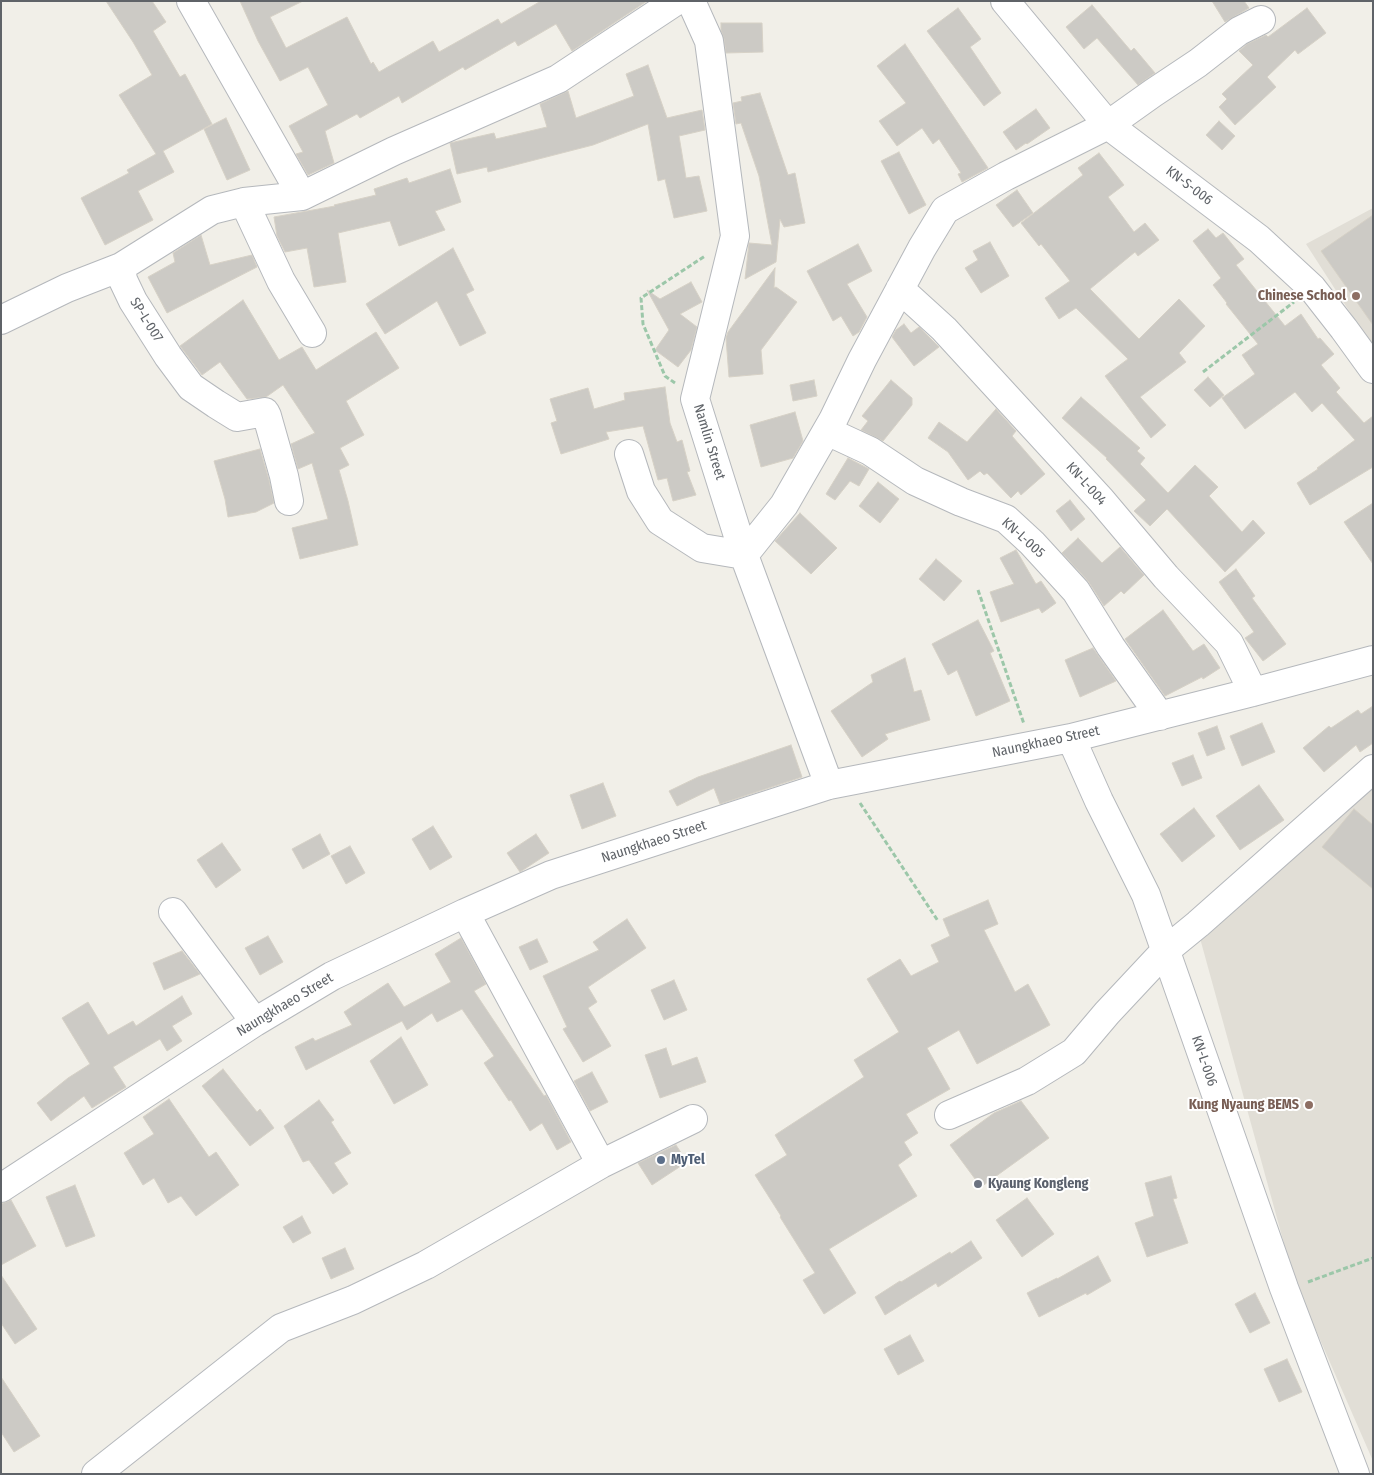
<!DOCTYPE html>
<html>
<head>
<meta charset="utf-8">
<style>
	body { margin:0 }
	#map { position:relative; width:1374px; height:1475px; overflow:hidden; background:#f1efe8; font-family:"Fira Sans Condensed",sans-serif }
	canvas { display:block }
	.frame { position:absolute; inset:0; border:2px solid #5f6368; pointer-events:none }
</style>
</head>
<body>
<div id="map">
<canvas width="1374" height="1475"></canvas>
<div class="frame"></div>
</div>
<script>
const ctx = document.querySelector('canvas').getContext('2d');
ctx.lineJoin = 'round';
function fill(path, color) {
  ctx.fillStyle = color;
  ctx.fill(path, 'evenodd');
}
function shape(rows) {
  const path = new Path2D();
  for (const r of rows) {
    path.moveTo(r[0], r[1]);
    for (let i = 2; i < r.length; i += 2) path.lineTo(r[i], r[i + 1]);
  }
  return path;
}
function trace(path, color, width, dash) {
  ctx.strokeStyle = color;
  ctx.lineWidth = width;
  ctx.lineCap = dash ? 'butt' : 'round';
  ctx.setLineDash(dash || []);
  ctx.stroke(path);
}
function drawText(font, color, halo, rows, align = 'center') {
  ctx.font = font + ' "Fira Sans Condensed",sans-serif';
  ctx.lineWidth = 4;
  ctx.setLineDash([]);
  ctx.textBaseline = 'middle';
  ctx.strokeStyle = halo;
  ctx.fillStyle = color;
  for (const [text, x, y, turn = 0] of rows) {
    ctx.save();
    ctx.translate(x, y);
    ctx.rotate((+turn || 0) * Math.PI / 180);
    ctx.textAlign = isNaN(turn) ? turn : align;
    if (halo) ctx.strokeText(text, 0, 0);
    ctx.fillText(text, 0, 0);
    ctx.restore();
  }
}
fill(shape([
	[1373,208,1373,348,1306,244],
	[1373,788,1373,1461,1294,1280,1198,931]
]), '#e1ded6');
const building = shape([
	[106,1,152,1,166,22,153,31,180,77,185,74,212,124,163,151,174,172,138,191,153,220,105,245,81,198,129,173,127,170,156,154,119,95,152,75,133,42,106,1],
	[240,1,303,1,270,17,286,48,347,17,371,64,373,62,379,72,433,41,439,52,498,19,501,24,541,1,647,1,572,51,556,24,518,46,515,41,465,70,463,67,402,103,399,96,360,118,357,114,325,131,334,163,308,175,296,154,303,152,289,126,328,105,308,67,280,81,258,41,240,1],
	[1212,1,1244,1,1249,8,1225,22,1212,1],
	[1092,5,1131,51,1134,48,1155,73,1138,85,1097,38,1084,49,1066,27,1092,5],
	[958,8,981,39,970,47,1001,93,984,106,927,31,958,8],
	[1307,8,1326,33,1298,54,1295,50,1267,77,1276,87,1235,125,1219,107,1227,99,1222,94,1253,65,1239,51,1247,44,1266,35,1268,37,1307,8],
	[721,23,762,23,763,52,726,53,724,39,721,30,721,23],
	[905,44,988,168,962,182,958,174,961,173,939,139,933,144,922,128,897,146,879,121,906,103,877,66,905,44],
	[648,65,667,118,702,110,705,130,679,136,686,178,699,176,707,211,674,218,665,179,658,181,648,124,593,145,488,172,487,167,457,174,450,143,494,133,496,139,547,127,540,104,568,91,576,118,634,96,626,74,648,65],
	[760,93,788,175,795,173,805,223,784,227,780,219,776,262,745,279,749,243,772,245,759,176,741,123,736,124,733,103,742,101,741,97,760,93],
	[1036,109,1050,128,1027,144,1026,143,1016,150,1003,132,1036,109],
	[226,118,250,170,227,180,204,129,226,118],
	[1219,121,1235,136,1222,150,1206,135,1219,121],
	[899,152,926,205,909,214,881,161,899,152],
	[1099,153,1124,185,1108,197,1134,232,1145,223,1159,240,1138,256,1135,252,1090,289,1139,339,1179,299,1205,326,1179,353,1186,362,1140,397,1166,425,1151,438,1105,376,1128,359,1076,308,1059,319,1045,298,1070,281,1041,244,1039,246,1021,223,1083,175,1078,168,1099,153],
	[450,169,461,202,435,211,445,230,399,246,390,221,338,233,346,282,314,287,307,248,285,252,277,236,274,217,335,206,334,205,376,195,374,189,407,178,409,183,450,169],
	[1017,190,1033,213,1013,227,996,205,1017,190],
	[1373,215,1373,325,1321,251,1373,215],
	[1208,229,1216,238,1223,233,1244,259,1236,265,1285,326,1301,314,1318,339,1320,338,1334,354,1321,365,1340,388,1336,392,1364,423,1373,416,1373,467,1310,505,1297,483,1318,469,1317,468,1355,440,1322,403,1312,412,1295,392,1245,429,1222,398,1255,374,1242,355,1258,344,1226,304,1227,303,1213,285,1221,278,1193,241,1208,229],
	[201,235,210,265,252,255,257,267,167,313,148,277,175,262,173,253,201,235],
	[990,242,1009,276,981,293,965,268,978,260,973,251,990,242],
	[858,244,872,271,847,284,867,317,859,332,853,336,841,316,833,321,807,271,858,244],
	[453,248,474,290,466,294,486,333,460,346,437,301,385,334,366,304,453,248],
	[775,268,774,288,776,287,797,302,761,350,763,374,729,377,726,338,728,332,775,268],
	[691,282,702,302,680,314,697,327,691,350,678,367,655,350,669,330,647,290,660,299,691,282],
	[243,300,279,360,302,347,316,370,376,332,399,368,346,401,364,435,340,448,349,465,339,470,348,501,358,545,300,559,292,528,328,519,312,463,298,469,291,444,315,433,283,385,266,397,247,399,220,362,202,375,180,346,243,300],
	[904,324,911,333,919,327,939,347,914,366,892,337,896,330,904,324],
	[1208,377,1224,395,1210,407,1194,390,1208,377],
	[814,380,817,396,793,401,790,385,814,380],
	[891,380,912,398,912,405,883,441,861,430,868,421,862,416,891,380],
	[665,387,670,423,677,442,682,440,690,471,687,472,696,495,673,501,667,478,658,480,643,426,606,432,609,439,561,454,551,423,557,421,550,399,588,388,594,409,625,400,624,393,665,387],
	[1081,397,1140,448,1137,451,1145,458,1140,464,1168,493,1195,465,1218,487,1209,496,1242,532,1253,520,1265,533,1225,572,1167,509,1150,526,1134,511,1146,500,1106,459,1107,458,1062,418,1081,397],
	[996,409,1016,431,1012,436,1045,474,1021,495,1018,491,1011,498,987,473,984,475,980,471,968,480,948,452,928,438,939,422,967,442,996,409],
	[795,412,803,441,793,458,761,467,750,425,795,412],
	[260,449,269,480,274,503,256,512,228,517,225,499,214,461,260,449],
	[848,458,869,469,859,486,850,481,835,500,826,494,848,458],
	[878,482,899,499,880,523,859,506,878,482],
	[1070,500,1085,519,1071,531,1056,511,1070,500],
	[1373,503,1373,564,1344,522,1373,503],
	[800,513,837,548,811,574,775,541,800,513],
	[1078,538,1102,563,1120,547,1144,575,1124,594,1121,591,1104,606,1088,581,1062,553,1078,538],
	[1016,550,1036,584,1041,581,1056,603,1042,613,1039,608,1001,622,990,592,1014,584,1000,558,1016,550],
	[936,559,962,581,944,601,919,579,936,559],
	[1236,569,1255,596,1252,598,1286,644,1263,661,1245,638,1254,632,1219,582,1236,569],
	[1163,610,1193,651,1204,644,1220,668,1203,679,1202,677,1165,696,1125,639,1163,610],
	[978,620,994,651,990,653,1010,701,976,716,957,670,948,675,932,644,978,620],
	[1093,648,1116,681,1080,697,1065,660,1093,648],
	[905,658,914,692,921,690,930,720,885,734,888,739,862,757,831,711,873,682,871,675,905,658],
	[1373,706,1373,743,1360,752,1356,745,1324,772,1303,748,1329,726,1331,728,1358,710,1361,714,1373,706],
	[1262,723,1275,752,1242,766,1230,736,1262,723],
	[1217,726,1225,749,1207,756,1198,733,1217,726],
	[791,745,802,777,720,804,714,788,677,806,669,791,698,777,791,745],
	[1193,755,1202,778,1182,786,1172,763,1193,755],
	[603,783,616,816,582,829,570,795,603,783],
	[1259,785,1284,820,1240,850,1216,816,1259,785],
	[1194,808,1215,836,1182,862,1160,834,1194,808],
	[1354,809,1373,825,1373,889,1322,847,1354,809],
	[433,826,452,857,430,870,412,839,433,826],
	[320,834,330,854,303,869,292,849,320,834],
	[536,834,549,853,520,872,507,853,536,834],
	[222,843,241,870,216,888,197,860,222,843],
	[350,846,365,873,346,884,331,856,350,846],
	[988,900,998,924,984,930,1015,992,1028,984,1050,1025,977,1064,959,1030,927,1048,950,1089,906,1114,918,1133,904,1142,912,1155,898,1165,917,1196,829,1249,856,1293,824,1314,803,1280,815,1273,780,1217,781,1216,755,1175,787,1155,775,1135,864,1077,854,1060,899,1032,867,979,900,959,911,976,939,962,931,945,950,936,943,919,988,900],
	[627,919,646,948,588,987,597,1002,588,1008,611,1046,583,1062,563,1029,567,1027,543,976,599,950,593,942,627,919],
	[268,936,283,962,260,975,245,948,268,936],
	[461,938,486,984,474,991,544,1096,546,1095,571,1142,557,1150,542,1123,530,1131,511,1100,509,1101,484,1063,494,1056,462,1009,437,1022,432,1013,407,1030,402,1021,306,1070,295,1047,313,1038,315,1041,352,1025,344,1012,388,983,404,1007,451,982,435,954,461,938],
	[537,939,548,962,530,970,519,947,537,939],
	[182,951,200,974,164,990,153,963,182,951],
	[674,980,687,1010,664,1020,651,990,674,980],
	[182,996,192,1014,172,1026,182,1041,167,1051,160,1039,113,1067,126,1087,92,1108,84,1096,51,1121,37,1103,68,1078,90,1064,62,1018,88,1002,108,1035,133,1021,136,1026,182,996],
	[401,1037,428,1085,394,1104,370,1061,401,1037],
	[666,1048,672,1066,697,1057,706,1082,660,1098,645,1055,666,1048],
	[223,1069,257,1112,260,1109,274,1128,250,1146,202,1086,223,1069],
	[592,1072,608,1102,590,1111,574,1081,592,1072],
	[169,1099,209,1157,216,1152,239,1185,196,1216,181,1196,168,1203,154,1178,143,1185,124,1153,154,1134,143,1117,169,1099],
	[319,1100,334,1120,331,1122,351,1153,334,1163,348,1184,333,1194,309,1160,303,1162,284,1126,319,1100],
	[1021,1101,1049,1138,981,1187,950,1145,994,1113,1021,1101],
	[676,1145,687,1162,652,1185,638,1163,676,1145],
	[1171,1176,1177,1198,1173,1199,1188,1243,1147,1257,1135,1223,1154,1216,1145,1183,1171,1176],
	[75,1185,95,1236,66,1247,46,1197,75,1185],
	[1027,1198,1054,1234,1022,1257,996,1220,1027,1198],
	[11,1200,36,1246,1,1265,1,1204,11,1200],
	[302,1216,311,1233,293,1243,283,1227,302,1216],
	[971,1241,982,1258,938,1287,936,1283,885,1315,875,1297,900,1281,901,1282,950,1252,951,1254,971,1241],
	[345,1248,354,1269,331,1279,322,1258,345,1248],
	[1098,1256,1111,1281,1087,1295,1086,1293,1039,1317,1027,1293,1057,1278,1057,1279,1098,1256],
	[1,1275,37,1329,15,1344,1,1323,1,1275],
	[1255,1293,1270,1323,1250,1333,1235,1304,1255,1293],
	[910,1335,924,1361,898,1375,884,1349,910,1335],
	[1287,1359,1302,1392,1279,1402,1264,1369,1287,1359],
	[1,1377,40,1436,14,1452,1,1432,1,1377]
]);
fill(building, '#cccac5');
trace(building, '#d6d1c6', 1);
const minor = shape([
	[191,1,302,196,394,151,558,79,676,1],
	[691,1,709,41,735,236,695,399,744,555,829,785],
	[1005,1,1108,125,1259,239,1312,288,1344,329,1373,369],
	[244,202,281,281,312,333],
	[900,289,944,329,1101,500,1166,577,1229,643,1253,692],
	[1,320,67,288,121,267],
	[827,431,870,451,915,481,961,502,1006,519,1032,543,1076,591,1111,647,1160,716],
	[629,454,641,491,660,521,702,548,744,555,784,505,833,420,862,360,922,248,945,210,1006,176,1108,125,1153,93,1198,63,1239,31,1261,20],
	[289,501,284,476,267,416,265,412,237,417,216,404,191,387,168,356,133,301,123,280,121,267,212,210,244,202,302,196],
	[1071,738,1099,801,1146,895,1284,1288,1355,1474],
	[173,912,255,1022],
	[465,913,601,1164],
	[949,1115,1027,1081,1074,1052,1107,1013,1165,951,1198,924,1373,769],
	[1,1188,255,1022,332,976,465,913,551,875,829,785,1071,738,1253,692,1373,660],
	[96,1474,281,1328,353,1300,426,1265,601,1164,693,1119]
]);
trace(minor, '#b5b8bc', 30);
trace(shape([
	[1203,372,1294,302],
	[675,383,665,376,643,324,641,298,705,256],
	[978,590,1024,724],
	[860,803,938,921],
	[1308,1282,1373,1258]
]), '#9cc7a9', 3, [5, 2.5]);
trace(minor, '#fff', 28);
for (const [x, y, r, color] of [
	[1356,296,5,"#8d6e63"],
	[1309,1105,5,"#8d6e63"],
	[661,1160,5,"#5c6f8a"],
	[978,1184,5,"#6b7280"]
]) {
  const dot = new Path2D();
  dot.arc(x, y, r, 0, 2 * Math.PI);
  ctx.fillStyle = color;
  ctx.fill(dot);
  trace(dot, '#fff', 2);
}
drawText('14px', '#5f6368', '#fff', [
	["KN-S-006",1189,186,37],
	["SP-L-007",146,320,58],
	["Namlin Street",709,442,73],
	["KN-L-004",1086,484,48],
	["KN-L-005",1023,538,42],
	["Naungkhaeo Street",1046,742,-12],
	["Naungkhaeo Street",654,842,-18],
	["Naungkhaeo Street",285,1005,-31],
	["KN-L-006",1204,1061,71]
]);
drawText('bold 14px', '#785e54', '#fff', [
	["Chinese School",1346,296],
	["Kung Nyaung BEMS",1299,1105]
], 'right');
drawText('bold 14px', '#4e5e75', '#fff', [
	["MyTel",671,1160]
], 'left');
drawText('bold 14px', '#5b616d', '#fff', [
	["Kyaung Kongleng",988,1184]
], 'left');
</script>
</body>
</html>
